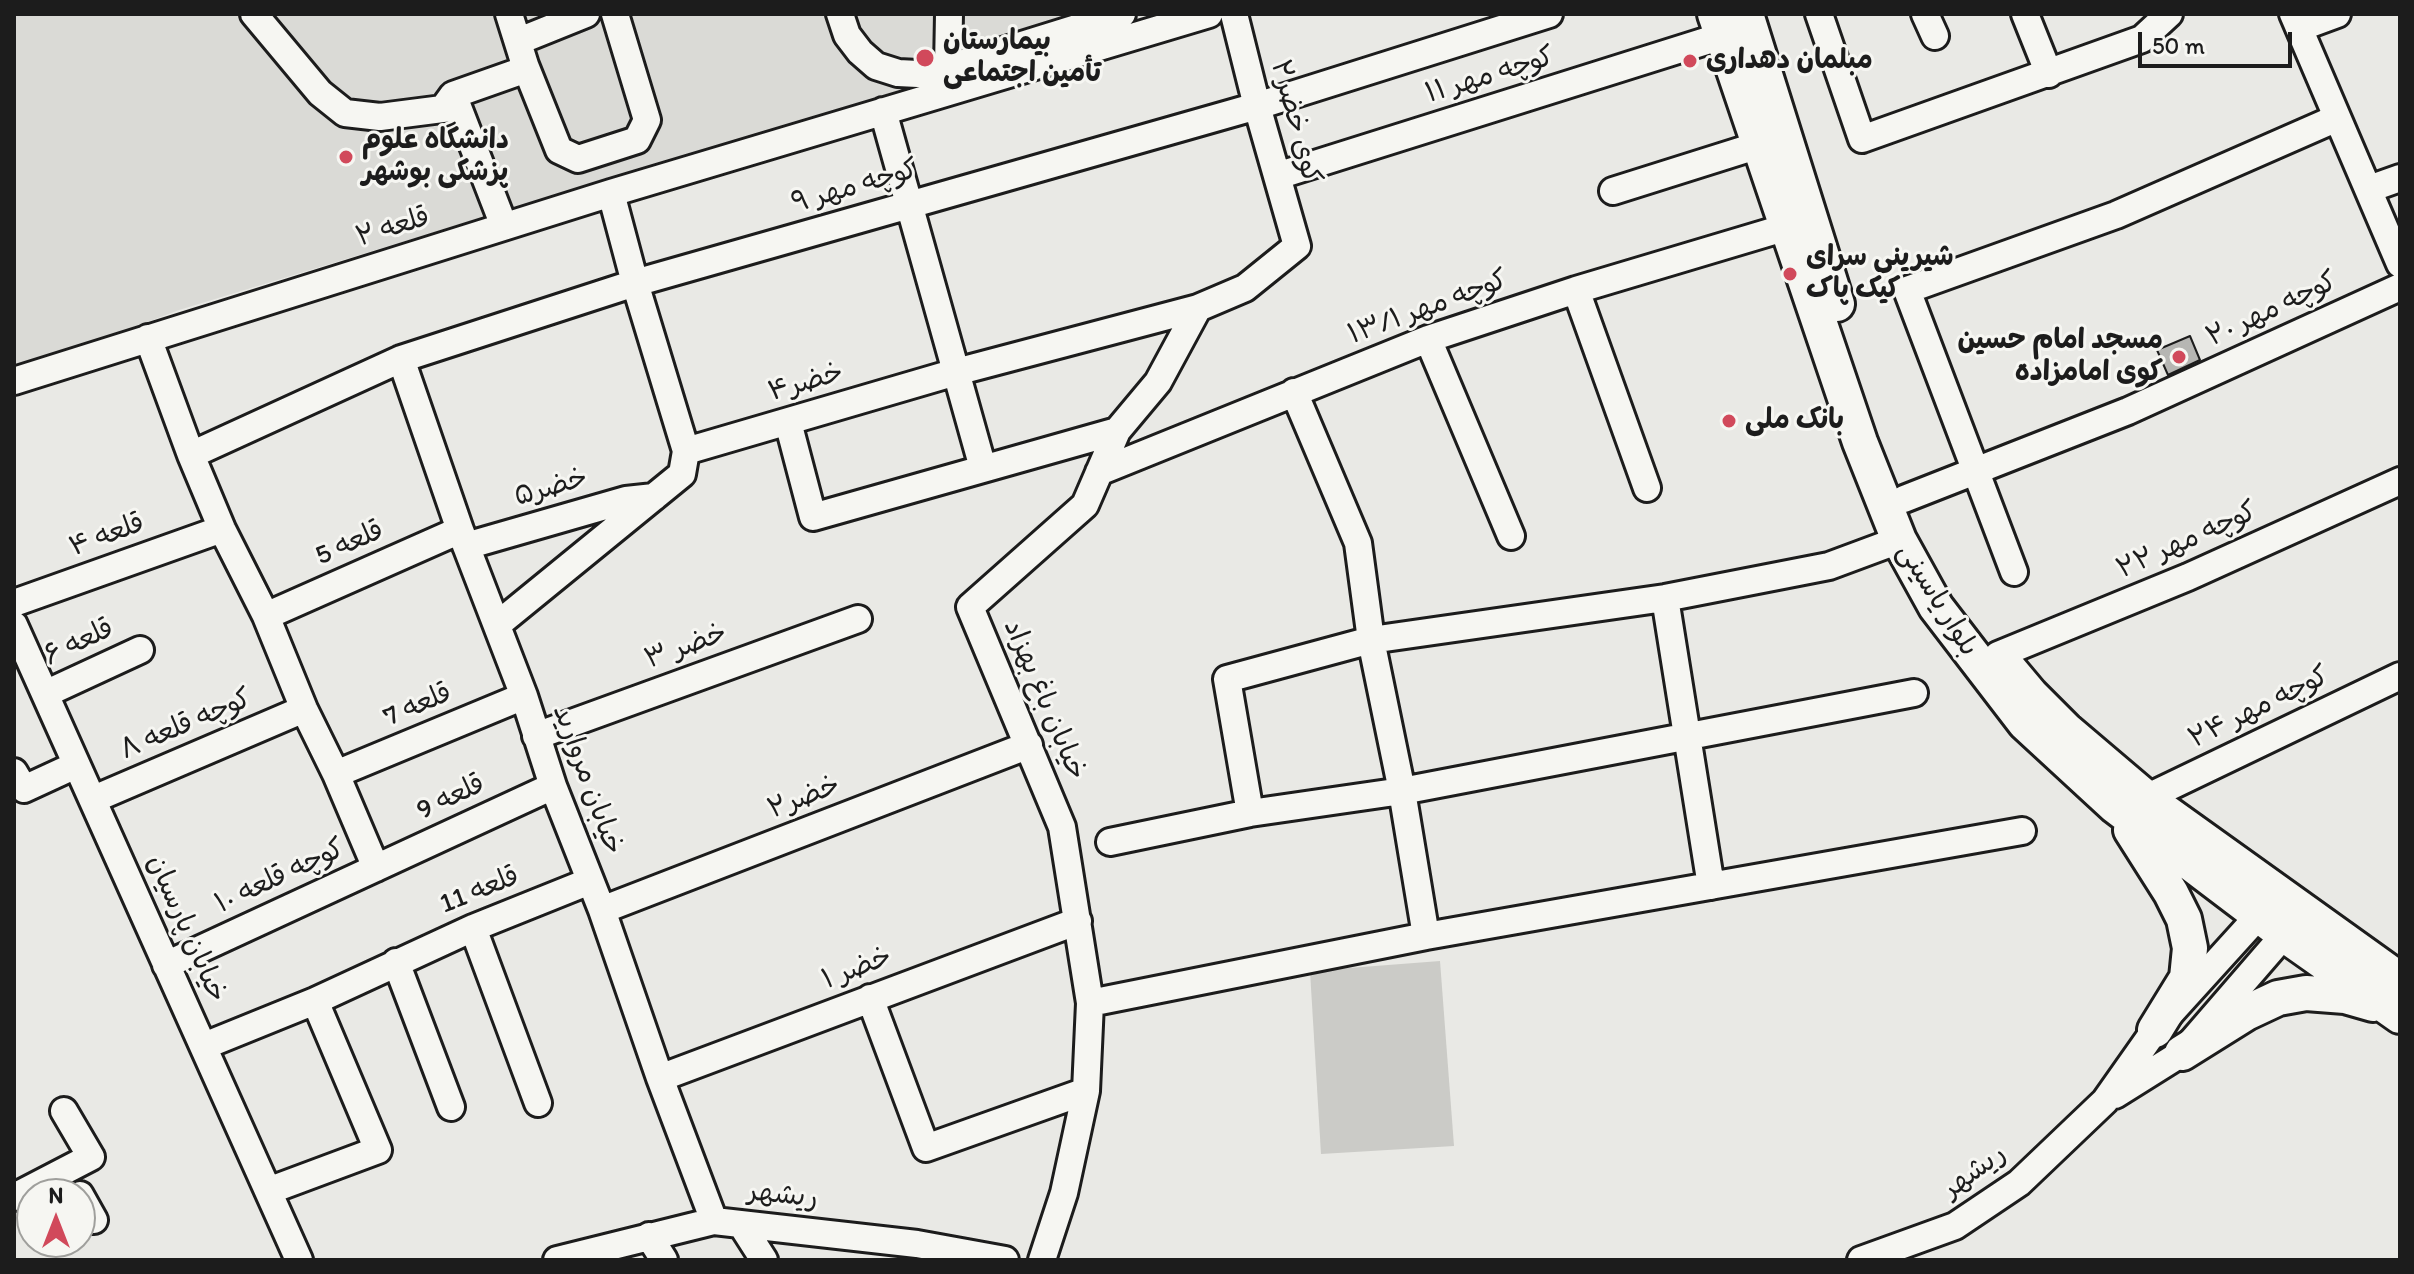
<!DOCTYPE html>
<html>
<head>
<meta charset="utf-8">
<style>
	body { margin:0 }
	#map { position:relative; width:2414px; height:1274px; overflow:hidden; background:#e9e9e5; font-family:Itim,sans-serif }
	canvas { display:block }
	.frame { position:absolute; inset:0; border:16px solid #1c1c1c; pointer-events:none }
	.north { position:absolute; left:16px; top:1178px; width:80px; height:80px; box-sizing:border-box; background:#f6f6f2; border:2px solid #9f9f9c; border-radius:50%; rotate:0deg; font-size:22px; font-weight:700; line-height:32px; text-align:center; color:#1c1c1c }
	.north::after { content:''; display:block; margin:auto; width:28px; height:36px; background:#d1495b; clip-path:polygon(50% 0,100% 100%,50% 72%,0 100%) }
	.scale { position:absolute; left:2138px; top:32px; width:154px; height:36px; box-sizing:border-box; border:4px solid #1c1c1c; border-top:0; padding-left:10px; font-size:24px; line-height:28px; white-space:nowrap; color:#1c1c1c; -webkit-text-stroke:6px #f6f6f2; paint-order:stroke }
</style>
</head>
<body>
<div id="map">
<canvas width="2414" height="1274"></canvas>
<div class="frame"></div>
<div class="north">N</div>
<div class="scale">50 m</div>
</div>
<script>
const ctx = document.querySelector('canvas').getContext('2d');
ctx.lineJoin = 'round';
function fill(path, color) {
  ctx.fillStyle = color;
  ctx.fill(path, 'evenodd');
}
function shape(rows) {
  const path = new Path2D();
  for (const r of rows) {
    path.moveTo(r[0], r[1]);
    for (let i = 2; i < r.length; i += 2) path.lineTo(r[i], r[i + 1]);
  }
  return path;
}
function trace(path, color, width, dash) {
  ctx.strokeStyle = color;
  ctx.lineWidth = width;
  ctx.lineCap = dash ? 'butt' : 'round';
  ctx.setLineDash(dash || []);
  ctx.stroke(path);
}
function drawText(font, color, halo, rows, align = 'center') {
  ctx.font = font + ' Itim,"Playpen Sans Arabic",sans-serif';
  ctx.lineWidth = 6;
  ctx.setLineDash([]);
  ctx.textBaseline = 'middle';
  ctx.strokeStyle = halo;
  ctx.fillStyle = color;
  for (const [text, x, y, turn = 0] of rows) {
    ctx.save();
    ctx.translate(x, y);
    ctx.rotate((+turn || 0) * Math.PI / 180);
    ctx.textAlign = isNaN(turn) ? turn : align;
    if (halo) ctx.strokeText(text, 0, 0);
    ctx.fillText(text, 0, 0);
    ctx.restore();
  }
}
fill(shape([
	[14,14,1149,14,179,310,14,373]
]), '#dadad6');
fill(shape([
	[1440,961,1454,1146,1321,1154,1310,971]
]), '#cbcbc7');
const building = shape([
	[2190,336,2200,360,2168,375,2157,350,2190,336]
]);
fill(building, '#b6b6b3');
trace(building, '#1c1c1c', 2);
const minor = shape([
	[254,14,320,93,345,113,380,117,458,107,504,226],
	[840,14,847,35,860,52,876,66,898,73,918,74,948,68,1122,14],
	[1819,14,1862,139,2142,39,2169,14],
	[1925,14,1935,36],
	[2025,14,2049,74],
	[2293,14,2400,264],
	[2299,28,2337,14],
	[519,41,586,14],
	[525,65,559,150,578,159,637,140,647,120,615,14],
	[948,68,949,14],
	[445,106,453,95,521,71,525,65,509,14],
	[883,111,983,468],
	[1277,176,1722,36],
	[2369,189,2400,178],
	[1613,191,1759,145],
	[611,193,635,283,686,451],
	[1576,290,1647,488],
	[148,338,191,455,222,529,266,616,304,709,336,774,376,868],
	[1428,339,1511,536],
	[401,359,460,530,524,696,553,786,602,910,660,1078,714,1221],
	[14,381,611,193,1209,14],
	[1294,392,1358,543,1371,640,1402,791,1426,936],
	[788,422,813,517,1117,431],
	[191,455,401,359,635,283,1257,106,1549,14],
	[1099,472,1428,339,1576,290,1787,227],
	[1904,499,2128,411,2400,287],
	[466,546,626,500,654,497],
	[2014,572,1907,290,2116,215,2337,118],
	[1665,598,1711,886],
	[14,603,222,529],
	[266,616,460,530],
	[14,625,299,1260],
	[497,625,682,474,686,451,956,372,1198,308],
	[1998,655,2188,577,2400,481],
	[45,694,140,650],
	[536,736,858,619],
	[14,772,24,789,76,765],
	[336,774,524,696],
	[2146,798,2400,676],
	[94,799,304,709],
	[1250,813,1227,679,1371,640,1665,598,1829,566,1899,540],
	[1110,842,1250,813,1402,791,1914,693],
	[602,910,1029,745],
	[473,928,538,1103],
	[396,962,451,1107],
	[166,965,553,786],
	[870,998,926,1148,1086,1091],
	[1090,1003,1426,936,2022,831],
	[204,1046,315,1001,473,928,590,881],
	[660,1078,1078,921],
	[2115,1095,2182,1053,2296,921],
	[268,1191,378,1150,315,1001],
	[80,1195,94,1220],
	[14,1197,91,1157,64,1111],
	[741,1224,764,1260],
	[649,1236,664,1260],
	[557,1260,714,1221,917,1244,1005,1260],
	[1042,1260,1064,1193,1086,1091,1090,1003,1062,827,970,607,1085,505,1117,431,1158,382,1198,308,1245,288,1297,246,1257,106,1234,14],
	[1861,1260,1955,1226,2019,1183,2105,1101,2155,1030,2272,901]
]);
const major = shape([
	[1715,14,1860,442,1899,540,1936,607,2025,723,2115,806,2285,935,2400,1016],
	[1746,14,1837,304],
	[2010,670,2031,695,2066,730,2146,798,2400,980],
	[2131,830,2171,893,2184,919,2190,948,2187,978,2155,1030],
	[2182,1053,2246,1013,2278,998,2306,993,2345,996,2373,1004]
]);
trace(minor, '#1c1c1c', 32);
trace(major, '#1c1c1c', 40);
trace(minor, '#f6f6f2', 26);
trace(major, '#f6f6f2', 34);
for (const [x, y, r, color] of [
	[925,58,10,"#d1495b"],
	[1690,61,8,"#d1495b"],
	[346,157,8,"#d1495b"],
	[1790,274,8,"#d1495b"],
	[2179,357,8,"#d1495b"],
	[1729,421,8,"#d1495b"]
]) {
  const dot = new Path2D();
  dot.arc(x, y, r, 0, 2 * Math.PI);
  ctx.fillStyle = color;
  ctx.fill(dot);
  trace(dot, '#f6f6f2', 3);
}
drawText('bold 28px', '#1c1c1c', '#f6f6f2', [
	["بیمارستان",943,42],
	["تأمین اجتماعی",943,74],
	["مبلمان دهداری",1706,61],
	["دانشگاه علوم",362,141],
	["پزشکی بوشهر",362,173],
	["شیرینی سرای",1806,258],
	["کیک پاک",1806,290],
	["مسجد امام حسین",2163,341,"right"],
	["کوی امامزاده",2163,373,"right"],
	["بانک ملی",1745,421]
], 'left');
drawText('28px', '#1c1c1c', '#f6f6f2', [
	["کوچه مهر ۱۱",1490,76,-17],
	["کوی خضر۲",1295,122,75],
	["کوچه مهر ۹",855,187,-16],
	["قلعه ۲",393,228,-17],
	["کوچه مهر ۱۳/۱",1428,308,-20],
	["کوچه مهر ۲۰",2272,310,-25],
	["خضر۴",806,383,-16],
	["خضر۵",551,488,-16],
	["قلعه ۴",107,536,-20],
	["کوچه مهر ۲۲",2187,541,-24],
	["قلعه 5",350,544,-24],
	["بلوار یاسینی",1937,600,58],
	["قلعه ۶",79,643,-25],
	["خضر ۳",686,647,-20],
	["خیابان باغ بهزاد",1044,700,67],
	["قلعه 7",418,706,-23],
	["کوچه مهر ۲۴",2259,708,-26],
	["کوچه قلعه ۸",186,725,-23],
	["خیابان مروارید",587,780,70],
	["قلعه 9",451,798,-25],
	["خضر۲",804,798,-21],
	["کوچه قلعه ۱۰",280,877,-25],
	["قلعه 11",480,891,-22],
	["خیابان پارسیان",186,929,66],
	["خضر ۱",857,969,-21],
	["ریشهر",1975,1172,-36],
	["ریشهر",783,1196,6]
]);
</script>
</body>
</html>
